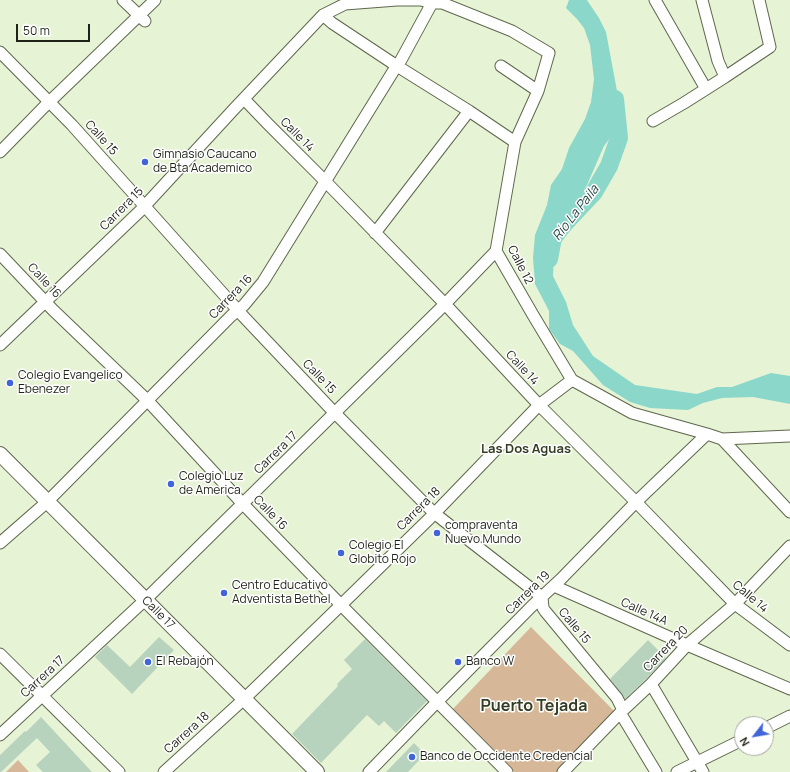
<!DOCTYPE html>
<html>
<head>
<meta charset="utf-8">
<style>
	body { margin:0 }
	#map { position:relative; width:790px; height:772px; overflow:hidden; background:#e7f3d5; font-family:Manrope,sans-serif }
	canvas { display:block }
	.north { position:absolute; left:734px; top:716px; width:40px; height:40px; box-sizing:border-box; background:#fff; border:1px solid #a5a7a2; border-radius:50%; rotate:239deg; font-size:11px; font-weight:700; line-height:16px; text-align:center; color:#1e2217 }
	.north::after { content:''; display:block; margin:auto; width:14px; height:18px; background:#3f65d7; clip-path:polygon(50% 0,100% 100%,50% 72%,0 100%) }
	.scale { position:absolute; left:16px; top:24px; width:74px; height:18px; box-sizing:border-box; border:2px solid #1e2217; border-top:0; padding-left:5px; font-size:12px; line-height:14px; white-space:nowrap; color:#1e2217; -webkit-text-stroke:3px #fff; paint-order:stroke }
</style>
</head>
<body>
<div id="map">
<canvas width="790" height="772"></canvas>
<div class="north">N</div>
<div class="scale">50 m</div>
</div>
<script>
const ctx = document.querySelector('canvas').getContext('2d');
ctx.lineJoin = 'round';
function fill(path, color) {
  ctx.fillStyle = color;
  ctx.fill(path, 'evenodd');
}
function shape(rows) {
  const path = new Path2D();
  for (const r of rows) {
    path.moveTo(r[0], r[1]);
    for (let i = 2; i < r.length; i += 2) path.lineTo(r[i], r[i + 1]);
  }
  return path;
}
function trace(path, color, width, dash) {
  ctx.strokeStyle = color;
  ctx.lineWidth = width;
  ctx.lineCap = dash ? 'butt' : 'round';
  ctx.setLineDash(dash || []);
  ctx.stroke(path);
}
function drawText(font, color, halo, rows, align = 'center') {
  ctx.font = font + ' Manrope,sans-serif';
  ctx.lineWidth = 3;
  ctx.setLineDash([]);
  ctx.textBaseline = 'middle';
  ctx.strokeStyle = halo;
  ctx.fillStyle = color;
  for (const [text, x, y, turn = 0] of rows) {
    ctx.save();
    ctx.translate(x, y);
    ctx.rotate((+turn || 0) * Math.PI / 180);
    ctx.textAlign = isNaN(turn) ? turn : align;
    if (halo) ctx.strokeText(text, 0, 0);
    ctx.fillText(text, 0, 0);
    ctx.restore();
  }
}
fill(shape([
	[531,627,616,713,560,772,515,772,452,710],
	[18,760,29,772,6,772]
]), '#d6b797');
fill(shape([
	[569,0,587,0,599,18,606,32,620,107,616,130,604,146,587,185,573,206,562,218,555,234,553,276,566,302,573,325,593,356,635,385,697,394,717,387,732,387,771,373,790,376,790,404,753,397,722,398,703,403,688,410,650,408,630,402,603,385,573,351,560,344,549,329,549,311,535,284,533,258,535,235,547,205,551,185,562,169,569,148,585,119,591,102,594,79,590,45,584,28,577,19,566,8]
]), '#8bd8ca');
trace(shape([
	[549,259,553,238,564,224,594,192,609,166,619,138,615,99]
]), '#8bd8ca', 18);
fill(shape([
	[159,637,174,650,132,694,95,657,107,645,130,667],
	[365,639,427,701,396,733,384,721,379,726,367,715,321,763,292,734,338,686,337,684,352,669,344,660],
	[648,640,666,658,646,679,625,699,622,694,610,679],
	[41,717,92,772,43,772,36,765,50,752,37,738,1,772,0,772,0,755,25,731,26,732],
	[414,743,425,754,408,772,386,772]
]), '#b7d3be');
const minor = shape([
	[123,0,145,21],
	[655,0,706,89],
	[702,0,718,61,725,77],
	[323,15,332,23,397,66,469,111,515,142],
	[0,52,72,125,243,316,330,408,429,508,434,513,542,597,543,608,545,611,617,698,623,710],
	[501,66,538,91],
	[244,99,268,124,325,181,445,304,539,405,636,502,735,604,790,645],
	[653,121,684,103,725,77,770,47,759,0],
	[0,152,44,107,155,0],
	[375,233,469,111],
	[0,254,53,310,147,400,243,504,341,605,507,772],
	[0,345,140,211,235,108,323,15,345,4,397,0,421,0,432,3,442,3,512,31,549,53,538,91,515,142,496,251,533,315,572,380,632,413,707,434,722,439,790,436],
	[722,439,790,512],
	[0,543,47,502,231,316,244,305,263,282,394,70,401,60,432,3,431,0],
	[554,586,687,645,790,689],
	[0,654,119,772],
	[651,684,703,772],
	[620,713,624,719,656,772],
	[766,728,790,716],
	[0,735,145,600,445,304,496,251],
	[164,772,244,699,341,605,430,518,539,405,572,380],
	[369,772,437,702,532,606,561,579,636,502,707,434],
	[563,772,620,713,651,684,687,645,735,604,790,546],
	[677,772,742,740]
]);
const major = shape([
	[0,454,317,772]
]);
trace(minor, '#5e674d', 13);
trace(major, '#5e674d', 16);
trace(minor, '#fff', 11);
trace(major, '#fff', 14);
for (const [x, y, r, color] of [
	[145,162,4,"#3f65d7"],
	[10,383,4,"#3f65d7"],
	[171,484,4,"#3f65d7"],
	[437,533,4,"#3f65d7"],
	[341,553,4,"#3f65d7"],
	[224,593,4,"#3f65d7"],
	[148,662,4,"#3f65d7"],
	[458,662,4,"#3f65d7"],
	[412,757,4,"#3f65d7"]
]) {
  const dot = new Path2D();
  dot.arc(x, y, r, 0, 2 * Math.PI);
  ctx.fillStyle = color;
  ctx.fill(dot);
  trace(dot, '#fff', 1.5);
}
drawText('12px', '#1e2217', '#fff', [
	["Calle 14",297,135,45],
	["Calle 15",101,138,48],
	["Carrera 15",122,209,-45],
	["Calle 12",520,265,63],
	["Calle 16",44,281,47],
	["Carrera 16",231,297,-46],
	["Calle 14",522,368,47],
	["Calle 15",319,377,46],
	["Carrera 17",276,453,-44],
	["Carrera 18",419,509,-45],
	["Calle 16",270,513,46],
	["Carrera 19",528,593,-44],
	["Calle 14",750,597,40],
	["Calle 14A",644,612,24],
	["Calle 17",158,613,45],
	["Calle 15",574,626,50],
	["Carrera 20",666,649,-46],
	["Carrera 17",43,677,-43],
	["Carrera 18",187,733,-42]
]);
drawText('12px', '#1e2217', '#fff', [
	["Gimnasio Caucano",153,155],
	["de Bta Academico",153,169],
	["Colegio Evangelico",18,376],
	["Ebenezer",18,390],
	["Colegio Luz",179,477],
	["de America",179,491],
	["compraventa",445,526],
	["Nuevo Mundo",445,540],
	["Colegio El",349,546],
	["Globito Rojo",349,560],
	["Centro Educativo",232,586],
	["Adventista Bethel",232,600],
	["El Rebajón",156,662],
	["Banco W",466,662],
	["Banco de Occidente Credencial",420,757]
], 'left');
drawText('italic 13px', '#1e423c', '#fff', [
	["Río La Paila",576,213,-52]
]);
drawText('bold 13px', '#343d24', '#fff', [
	["Las Dos Aguas",526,449]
]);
drawText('bold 16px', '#343d24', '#fff', [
	["Puerto Tejada",534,707]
]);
</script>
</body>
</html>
